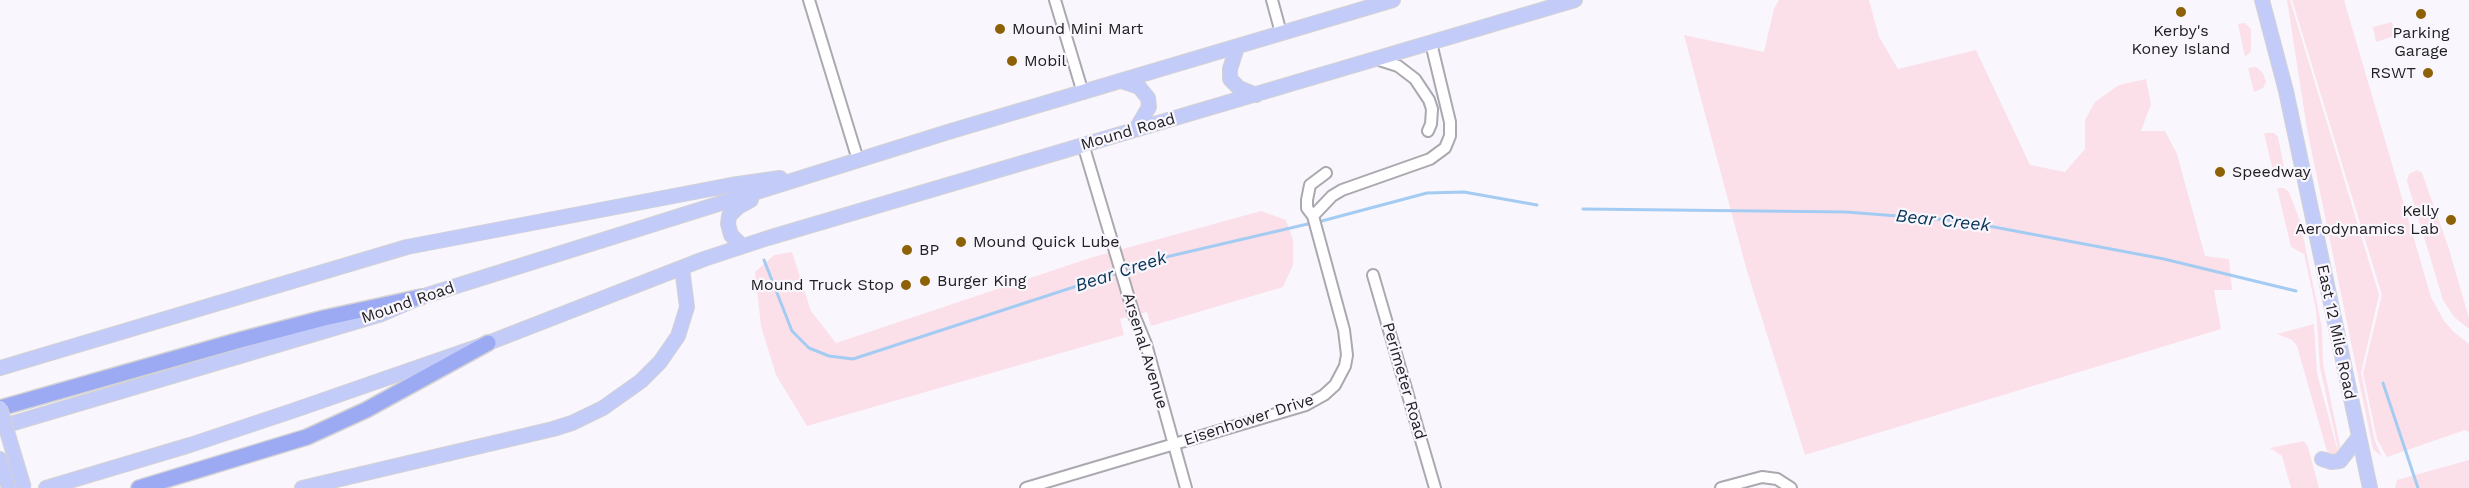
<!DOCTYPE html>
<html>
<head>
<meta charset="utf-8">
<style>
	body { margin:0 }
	canvas { display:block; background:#f9f6fd }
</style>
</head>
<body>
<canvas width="2469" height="488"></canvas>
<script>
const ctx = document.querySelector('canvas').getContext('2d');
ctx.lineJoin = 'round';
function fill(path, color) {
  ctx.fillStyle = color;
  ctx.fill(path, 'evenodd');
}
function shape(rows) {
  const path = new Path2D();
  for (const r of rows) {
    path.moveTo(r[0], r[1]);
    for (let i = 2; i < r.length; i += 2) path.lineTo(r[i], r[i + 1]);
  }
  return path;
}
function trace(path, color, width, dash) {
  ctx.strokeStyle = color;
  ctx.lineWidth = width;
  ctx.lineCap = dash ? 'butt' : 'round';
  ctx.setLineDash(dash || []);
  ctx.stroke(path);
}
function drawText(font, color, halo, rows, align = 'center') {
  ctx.font = font + ' "Work Sans",sans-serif';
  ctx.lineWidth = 4.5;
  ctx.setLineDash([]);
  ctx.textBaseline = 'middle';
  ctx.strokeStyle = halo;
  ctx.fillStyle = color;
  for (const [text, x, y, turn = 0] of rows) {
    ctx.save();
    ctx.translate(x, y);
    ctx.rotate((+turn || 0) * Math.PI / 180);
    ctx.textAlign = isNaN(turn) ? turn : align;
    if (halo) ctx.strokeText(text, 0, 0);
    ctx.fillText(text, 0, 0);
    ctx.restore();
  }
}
fill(shape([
	[1779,0,1869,0,1879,37,1898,69,1976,50,2030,165,2065,172,2085,149,2085,120,2095,102,2119,85,2146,79,2151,104,2141,131,2165,131,2177,154,2205,256,2229,259,2232,290,2214,290,2221,329,1805,455,1747,271,1684,35,1764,52,1774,9],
	[2287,0,2290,0,2379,295,2361,373,2375,441,2382,457,2373,449,2366,415,2307,129],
	[2292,0,2344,0,2431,297,2444,321,2454,332,2469,344,2469,432,2465,430,2387,457,2377,439,2363,373,2382,295],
	[2392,22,2397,35,2376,42,2373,27],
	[2245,23,2251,29,2251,51,2245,57,2238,24],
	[2256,67,2263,73,2266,82,2263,88,2254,92,2248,68],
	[2264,133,2274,133,2278,137,2284,167,2279,174,2274,175],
	[2417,170,2422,173,2448,246,2469,318,2469,329,2454,317,2443,300,2407,181,2409,174],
	[2277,188,2284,188,2289,192,2300,221,2322,328,2323,363,2340,445,2339,453,2320,368,2316,309,2304,254,2291,247],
	[1261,211,1286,220,1293,240,1293,265,1283,287,1151,326,1147,312,1120,319,1124,335,807,426,776,375,761,326,755,272,774,255,792,252,811,311,836,343,1090,258],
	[2314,324,2317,373,2339,456,2328,455,2297,346,2292,340,2277,334],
	[2304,441,2308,447,2319,488,2291,488,2282,456,2270,448],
	[2469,460,2469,488,2395,488,2397,480]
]), '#fce0e9');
trace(shape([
	[1583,209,1846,212,1962,221,2164,259,2296,291],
	[1318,222,1427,193,1464,192,1537,205],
	[764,260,792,331,809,348,829,356,853,359,1166,257,1312,223],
	[2383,383,2418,488]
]), '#a4ccf2', 3);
const minor = shape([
	[809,0,858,160],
	[1055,0,1083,93],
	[1272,0,1281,33],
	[1376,59,1398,66,1415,79,1429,100,1432,109,1431,124,1428,131],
	[1083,144,1134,315,1146,344,1186,488],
	[1313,216,1332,196,1342,190,1430,159,1445,148,1450,136,1450,122,1431,43],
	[1373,275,1435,488],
	[1026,488,1306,405,1324,395,1335,385,1345,366,1347,355,1344,330,1313,216,1307,208,1307,200,1310,185,1326,173],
	[1721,488,1762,477,1777,479,1791,488]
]);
const major = shape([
	[2262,0,2286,91,2370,488],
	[1237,47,1230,69,1230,79,1239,88,1256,95],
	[1121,81,1139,87,1148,98,1149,107,1136,129],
	[742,246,731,235,728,224,729,216,738,207,751,200],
	[0,368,407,247,731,185,780,178],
	[0,427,382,314,421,297,948,132,1393,0],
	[0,459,9,488],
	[2322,459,2331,462,2340,461,2358,438],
	[46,488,190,445,295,410,488,343,704,259,768,238,1575,0],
	[302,488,553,429,572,423,603,408,641,381,660,362,678,336,687,307,682,268]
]);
const highway = shape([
	[0,408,240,340,324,318,421,297],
	[139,488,307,437,366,410,488,343]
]);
trace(minor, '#aba8af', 14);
trace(major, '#d3d2d3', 16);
trace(highway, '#d3d2d3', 18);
trace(minor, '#fff', 10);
trace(major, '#c3ccf8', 14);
trace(highway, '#9baaf3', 15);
const majorBridge = shape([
	[0,408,24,488]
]);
trace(majorBridge, '#d3d2d3', 16, []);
trace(majorBridge, '#c3ccf8', 14);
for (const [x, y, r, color] of [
	[2181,12,6,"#8d6206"],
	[2421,14,6,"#8d6206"],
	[1000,29,6,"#8d6206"],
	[1012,61,6,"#8d6206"],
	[2428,73,6,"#8d6206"],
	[2220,172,6,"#8d6206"],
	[2451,220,6,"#8d6206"],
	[961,242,6,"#8d6206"],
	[907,250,6,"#8d6206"],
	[925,281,6,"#8d6206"],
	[906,285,6,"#8d6206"]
]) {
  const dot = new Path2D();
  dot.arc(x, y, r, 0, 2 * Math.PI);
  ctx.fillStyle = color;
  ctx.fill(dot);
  trace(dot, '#f9f6fd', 2);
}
drawText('16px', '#212023', '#f9f6fd', [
	["Mound Mini Mart",1012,29],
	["Kerby's",2181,31,"center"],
	["Koney Island",2181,49,"center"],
	["Parking",2421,33,"center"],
	["Garage",2421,51,"center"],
	["Mobil",1024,61],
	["RSWT",2416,73,"right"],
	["Speedway",2232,172],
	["Kelly",2439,211,"right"],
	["Aerodynamics Lab",2439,229,"right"],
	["Mound Quick Lube",973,242],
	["BP",919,250],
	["Burger King",937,281],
	["Mound Truck Stop",894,285,"right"]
], 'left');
drawText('16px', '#212023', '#f9f6fd', [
	["Mound Road",1128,132,-16],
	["Mound Road",408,303,-19],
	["East 12 Mile Road",2336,332,78],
	["Arsenal Avenue",1145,351,73],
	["Perimeter Road",1404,381,74],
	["Eisenhower Drive",1249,420,-18]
]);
drawText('italic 18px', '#063458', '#f9f6fd', [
	["Bear Creek",1943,221,6],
	["Bear Creek",1121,272,-18]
]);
</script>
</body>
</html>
